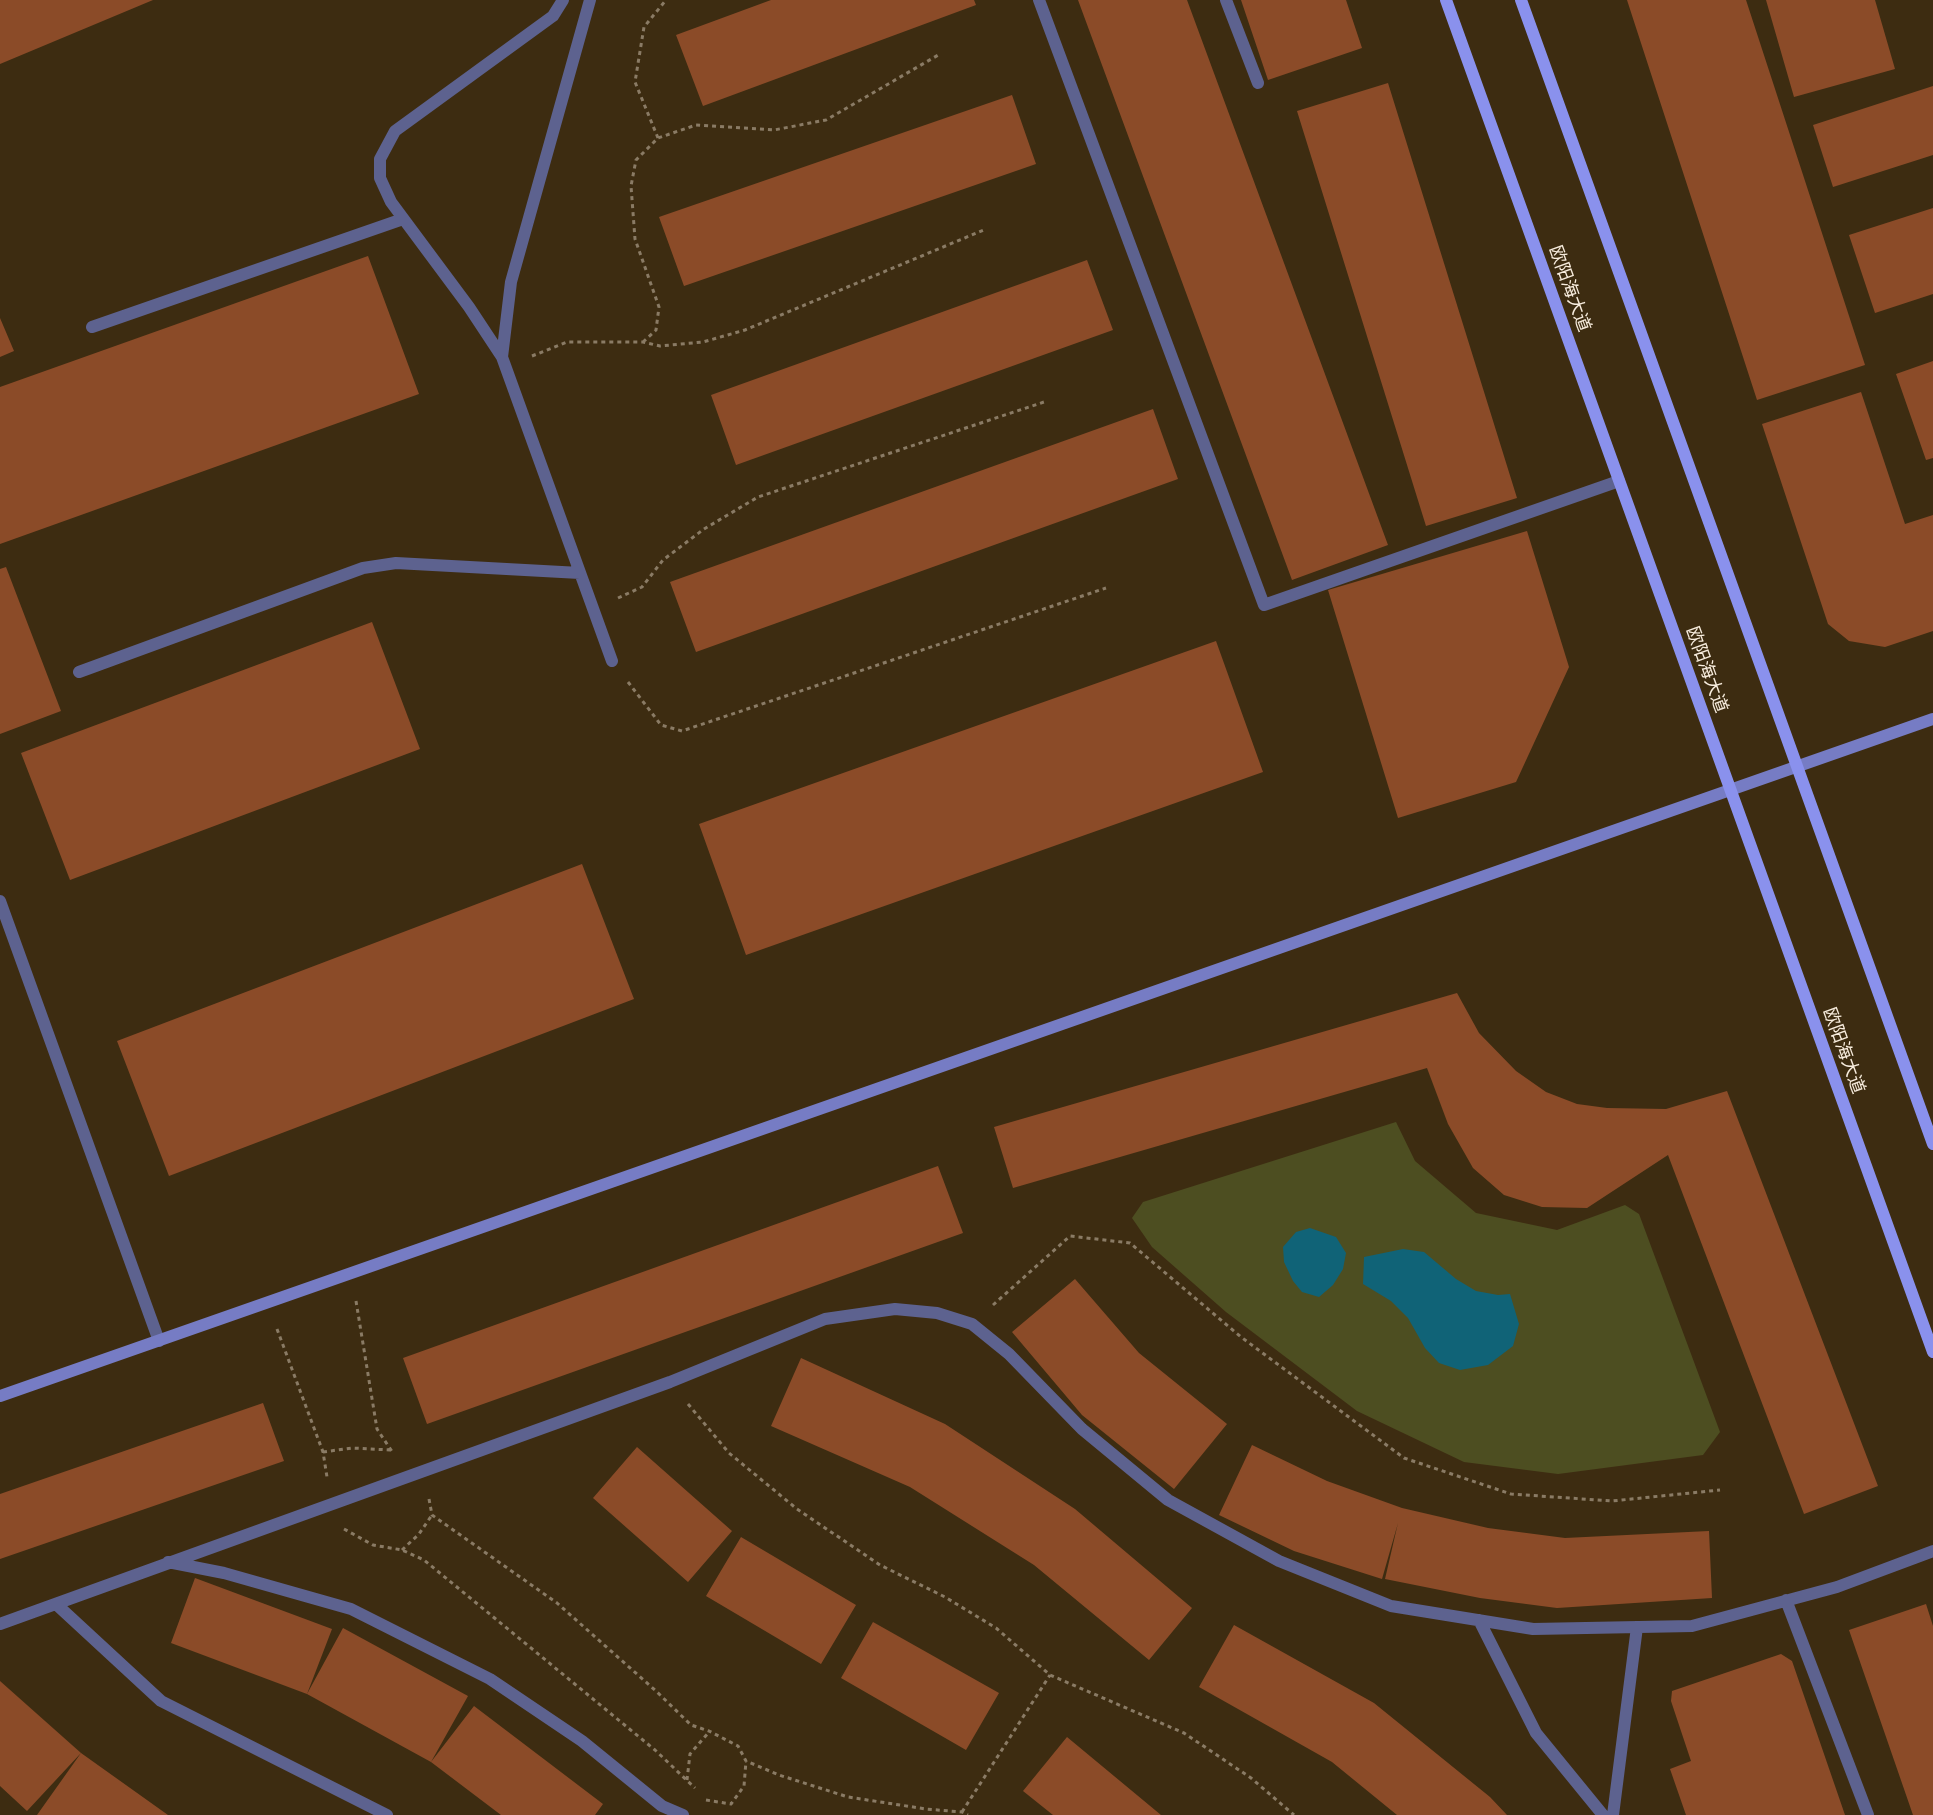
<!DOCTYPE html>
<html>
<head>
<meta charset="utf-8">
<style>
	body { margin:0 }
	canvas { display:block; background:#3d2c11 }
</style>
</head>
<body>
<canvas width="1933" height="1815"></canvas>
<script>
const ctx = document.querySelector('canvas').getContext('2d');
ctx.lineJoin = 'round';
function fill(path, color) {
  ctx.fillStyle = color;
  ctx.fill(path, 'evenodd');
}
function shape(rows) {
  const path = new Path2D();
  for (const r of rows) {
    path.moveTo(r[0], r[1]);
    for (let i = 2; i < r.length; i += 2) path.lineTo(r[i], r[i + 1]);
  }
  return path;
}
function trace(path, color, width, dash) {
  ctx.strokeStyle = color;
  ctx.lineWidth = width;
  ctx.lineCap = dash ? 'butt' : 'round';
  ctx.setLineDash(dash || []);
  ctx.stroke(path);
}
function drawText(font, color, halo, rows, align = 'center') {
  ctx.font = font + ' "Varela Round","Noto Sans SC",sans-serif';
  ctx.lineWidth = 4.5;
  ctx.setLineDash([]);
  ctx.textBaseline = 'middle';
  ctx.strokeStyle = halo;
  ctx.fillStyle = color;
  for (const [text, x, y, turn = 0] of rows) {
    ctx.save();
    ctx.translate(x, y);
    ctx.rotate((+turn || 0) * Math.PI / 180);
    ctx.textAlign = isNaN(turn) ? turn : align;
    if (halo) ctx.strokeText(text, 0, 0);
    ctx.fillText(text, 0, 0);
    ctx.restore();
  }
}
fill(shape([
	[1396,1122,1415,1161,1476,1213,1557,1230,1625,1205,1639,1214,1720,1432,1703,1455,1558,1474,1464,1462,1357,1411,1226,1312,1152,1247,1132,1218,1143,1202]
]), '#4d4e21');
fill(shape([
	[1310,1228,1336,1237,1346,1253,1343,1269,1333,1285,1319,1297,1302,1292,1293,1281,1284,1262,1283,1247,1296,1232],
	[1403,1249,1424,1252,1456,1279,1476,1291,1498,1295,1510,1294,1519,1324,1513,1346,1488,1365,1460,1370,1439,1363,1425,1348,1408,1318,1391,1301,1363,1284,1364,1257]
]), '#106377');
fill(shape([
	[0,0,153,0,0,64],
	[771,0,974,0,976,5,703,106,676,35],
	[1078,0,1187,0,1388,545,1292,580],
	[1241,0,1346,0,1362,48,1268,80],
	[1627,0,1746,0,1865,365,1757,400],
	[1766,0,1875,0,1895,69,1794,97],
	[1388,83,1517,498,1426,526,1297,111],
	[1933,86,1933,155,1833,187,1813,125],
	[1012,95,1036,164,684,286,659,217],
	[1933,208,1933,294,1875,313,1849,235],
	[368,256,419,394,0,544,0,387],
	[1087,260,1113,330,736,465,711,395],
	[0,318,14,351,0,357],
	[1933,361,1933,458,1926,460,1896,374],
	[1861,392,1905,524,1933,515,1933,631,1885,647,1849,641,1828,624,1762,424],
	[1153,409,1178,479,696,652,670,582],
	[1527,531,1569,667,1516,782,1398,818,1328,590],
	[6,567,61,711,0,734,0,569],
	[372,622,420,749,70,880,21,753],
	[1216,641,1263,772,746,955,699,824],
	[582,864,634,999,169,1176,117,1041],
	[1457,993,1479,1033,1516,1071,1546,1092,1577,1104,1607,1108,1666,1109,1727,1091,1878,1486,1804,1514,1668,1155,1587,1208,1542,1207,1504,1195,1473,1168,1448,1124,1427,1068,1013,1188,994,1127],
	[938,1166,963,1233,427,1424,403,1358],
	[1075,1279,1139,1353,1227,1424,1174,1489,1082,1415,1012,1332],
	[801,1358,945,1424,1075,1509,1192,1608,1149,1660,1034,1565,910,1487,771,1426],
	[263,1403,284,1461,0,1559,0,1494],
	[1252,1445,1327,1481,1402,1508,1488,1528,1565,1538,1709,1531,1712,1598,1557,1608,1480,1598,1385,1579,1398,1523,1382,1579,1294,1551,1219,1515],
	[637,1447,732,1531,688,1582,593,1498],
	[741,1537,856,1605,821,1664,706,1596],
	[195,1578,332,1629,307,1694,343,1628,468,1696,431,1762,474,1706,603,1804,595,1815,501,1815,431,1762,307,1694,171,1643],
	[1926,1604,1933,1626,1933,1815,1913,1815,1849,1630],
	[873,1622,999,1693,966,1750,841,1678],
	[1234,1625,1374,1703,1490,1797,1507,1815,1397,1815,1332,1762,1199,1687],
	[1781,1654,1792,1661,1845,1815,1686,1815,1670,1769,1691,1761,1671,1701,1672,1691],
	[0,1681,81,1753,168,1815,37,1815,81,1753,27,1811,0,1786],
	[1067,1737,1161,1815,1053,1815,1023,1791]
]), '#8b4b28');
trace(shape([
	[658,138,635,82,644,27,666,0],
	[643,342,656,330,659,307,635,239,631,186,636,160,658,138,696,125,774,130,826,120,940,54],
	[532,356,567,342,643,342,660,346,703,342,745,330,986,229],
	[618,598,642,587,663,560,704,529,758,497,1047,401],
	[628,682,661,725,682,731,1106,588],
	[356,1301,377,1429,393,1453],
	[993,1305,1070,1236,1130,1243,1241,1337,1404,1458,1511,1494,1612,1501,1720,1490],
	[277,1329,323,1452,327,1477],
	[688,1404,729,1453,797,1509,880,1565,945,1597,996,1628,1050,1675,1184,1733,1251,1778,1294,1815],
	[323,1452,352,1448,390,1450],
	[429,1499,432,1515,557,1603,656,1691,691,1725,709,1731,738,1746,746,1761,779,1775,848,1797,926,1809,962,1812,968,1815],
	[344,1529,373,1545,402,1550,424,1560,655,1750,695,1788],
	[402,1550,419,1534,432,1515],
	[687,1780,690,1754,709,1732],
	[706,1800,731,1804,744,1786,746,1761],
	[962,1812,1050,1675]
]), '#8a7b65', 3, [4, 4]);
trace(shape([
	[590,0,511,282,502,357,612,661],
	[1039,0,1264,605,1619,481],
	[1226,0,1258,83],
	[92,327,403,219],
	[502,357,469,307,391,202,380,178,380,159,395,131,553,16,563,0],
	[79,672,363,568,396,563,580,573],
	[168,1562,224,1573,351,1609,490,1679,582,1741,662,1806,683,1815],
	[1786,1600,1868,1815],
	[56,1604,161,1701,387,1815],
	[1479,1620,1536,1733,1603,1815],
	[0,1624,670,1382,825,1319,895,1309,937,1313,972,1324,1009,1354,1082,1429,1168,1500,1279,1561,1391,1606,1533,1629,1692,1626,1837,1587,1933,1551],
	[1613,1815,1637,1627]
]), '#5d628f', 12);
trace(shape([
	[0,901,159,1341]
]), '#5d628f', 12);
trace(shape([
	[0,1396,1933,719]
]), '#767cc4', 12);
trace(shape([
	[1446,0,1933,1352],
	[1521,0,1933,1144]
]), '#8a91ed', 12);
drawText('18px', '#f8edde', '#3d2c11', [
	["欧阳海大道",1569,289,70],
	["欧阳海大道",1706,670,70],
	["欧阳海大道",1843,1051,70]
]);
</script>
</body>
</html>
